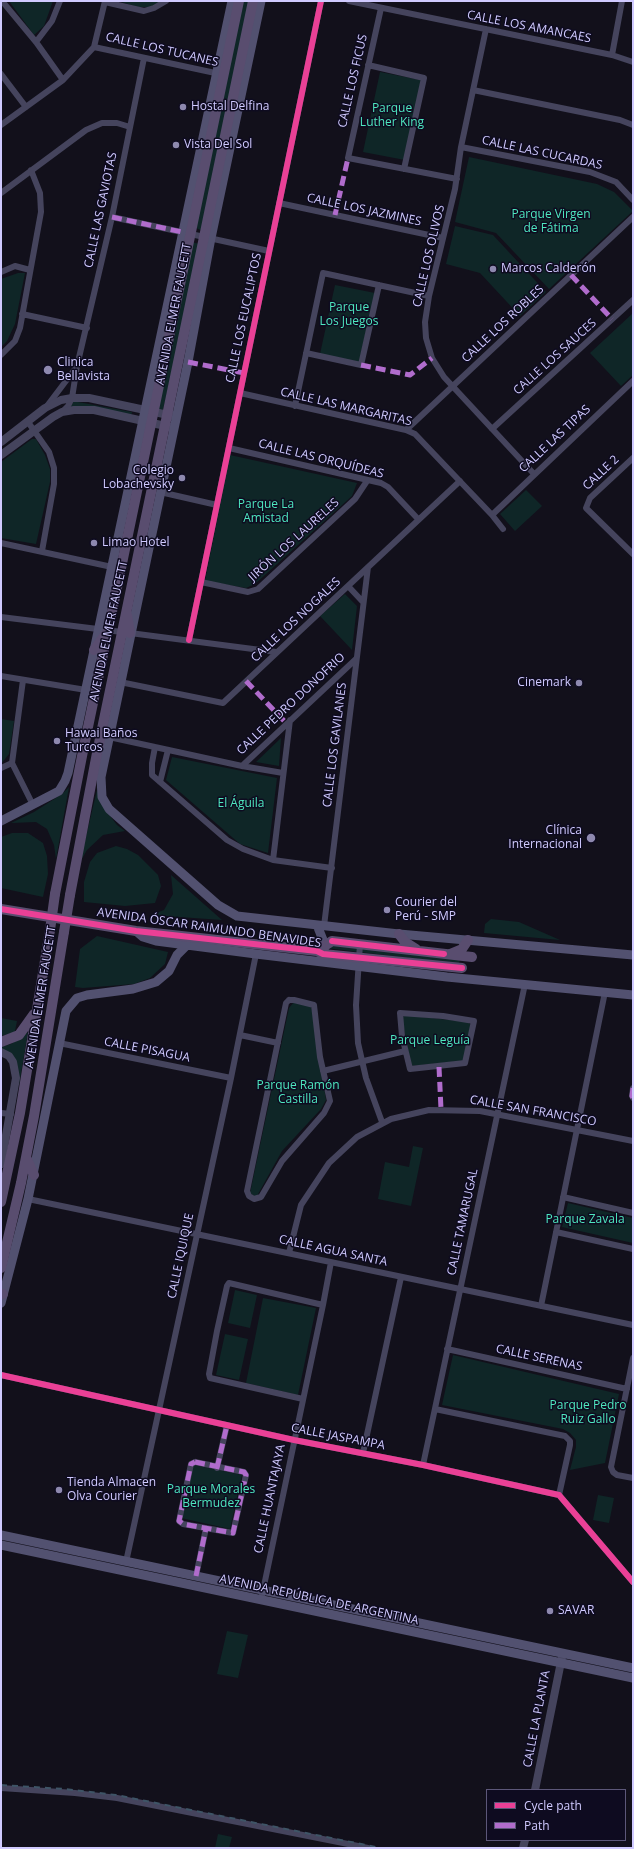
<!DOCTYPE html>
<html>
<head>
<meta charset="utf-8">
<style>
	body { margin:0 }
	#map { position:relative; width:634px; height:1849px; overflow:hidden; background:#12101b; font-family:"Open Sans",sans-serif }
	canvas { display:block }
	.frame { position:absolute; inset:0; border:2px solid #d0caff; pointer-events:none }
	.legend { position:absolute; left:486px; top:1789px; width:140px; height:52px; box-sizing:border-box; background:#0e0b20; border:1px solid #5c5779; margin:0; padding:5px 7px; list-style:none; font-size:12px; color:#d0caff }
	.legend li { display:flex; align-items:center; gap:8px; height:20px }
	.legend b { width:20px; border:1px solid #5c5779 }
</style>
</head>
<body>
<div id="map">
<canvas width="634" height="1849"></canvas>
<div class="frame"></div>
<ul class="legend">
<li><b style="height:5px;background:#ea4096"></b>Cycle path</li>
<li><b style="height:5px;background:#b06ccc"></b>Path</li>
</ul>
</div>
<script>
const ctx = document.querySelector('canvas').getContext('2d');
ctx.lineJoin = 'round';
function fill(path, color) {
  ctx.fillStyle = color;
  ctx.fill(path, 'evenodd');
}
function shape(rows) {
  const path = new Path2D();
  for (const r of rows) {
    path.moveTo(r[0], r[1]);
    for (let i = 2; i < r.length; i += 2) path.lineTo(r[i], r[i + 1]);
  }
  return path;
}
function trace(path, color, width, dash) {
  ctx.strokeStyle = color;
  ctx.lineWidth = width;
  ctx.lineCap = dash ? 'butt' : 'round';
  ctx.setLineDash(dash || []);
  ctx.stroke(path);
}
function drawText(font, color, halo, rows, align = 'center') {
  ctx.font = font + ' "Open Sans",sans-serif';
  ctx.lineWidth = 3;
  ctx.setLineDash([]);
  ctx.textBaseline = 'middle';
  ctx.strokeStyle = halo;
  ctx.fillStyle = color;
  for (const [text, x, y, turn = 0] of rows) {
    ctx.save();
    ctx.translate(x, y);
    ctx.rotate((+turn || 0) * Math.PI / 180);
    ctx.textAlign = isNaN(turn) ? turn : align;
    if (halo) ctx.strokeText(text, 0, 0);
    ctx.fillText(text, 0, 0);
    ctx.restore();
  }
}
fill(shape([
	[9,1,53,1,44,26,34,35],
	[118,1,163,1,150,7,138,7],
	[242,1,252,1,201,230,198,229,196,227],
	[380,72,421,80,405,160,363,152],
	[469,157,597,184,614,192,633,211,549,289,496,233,455,222],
	[455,226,493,235,546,292,520,316,480,273,446,264],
	[191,242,200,244,163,410,158,409],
	[18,273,25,273,15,324,7,341,1,347,1,279],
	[335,285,375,293,359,362,320,354],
	[633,313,633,375,621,386,590,353],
	[74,401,78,402,132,412,131,417,69,408],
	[32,439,36,439,45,455,50,469,50,482,36,544,1,538,1,462],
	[230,455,357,483,352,496,255,584,246,588,205,581],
	[526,490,542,506,515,531,500,514],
	[345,594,357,606,352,650,320,616],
	[1,719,14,721,9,754,1,764],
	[281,738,279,766,256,762],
	[172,757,277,778,268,853,240,844,166,780],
	[69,787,56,859,54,845,47,829,36,822,11,823,34,812,62,794],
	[97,790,101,804,117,825,125,831,103,835,87,850,80,862],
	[12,833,28,833,43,843,47,856,48,874,43,897,1,888,1,837],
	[116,846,127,849,138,855,158,875,161,886,155,903,125,906,84,902,84,882,90,862,97,853],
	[171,875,222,920,151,915,164,910,173,894],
	[491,919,519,922,560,940,484,933,485,924],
	[97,936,168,952,165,964,150,978,134,984,83,988,75,987,80,949],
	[326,944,460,959,459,964,326,948],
	[294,1002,311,1005,326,1100,321,1109,282,1151,257,1196,254,1196,250,1193,289,1008],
	[405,1015,468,1022,471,1025,463,1061,411,1066,402,1018],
	[1,1018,17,1021,15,1031,13,1033,1,1036],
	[28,1032,19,1085,16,1085,15,1065,1,1047,11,1044],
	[413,1146,423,1148,411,1206,378,1199,385,1162,409,1167],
	[568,1203,633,1218,633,1243,562,1227],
	[235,1290,257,1295,250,1328,228,1323],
	[263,1298,316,1308,298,1395,246,1383],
	[225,1334,248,1339,239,1380,216,1375],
	[453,1355,619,1394,605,1463,570,1470,576,1447,576,1440,570,1433,563,1429,442,1405],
	[194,1465,242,1475,230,1529,181,1518,191,1466],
	[598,1495,614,1498,609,1523,593,1520],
	[227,1631,248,1635,238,1678,217,1674],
	[218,1834,232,1837,229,1848,215,1848]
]), '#0f2627');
trace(shape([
	[2,1,36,42,63,80],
	[349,1,612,55,633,62],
	[105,2,144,11,154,8,166,1],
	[381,8,348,158,457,179],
	[486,29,461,147,455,189,429,296,425,322,426,338,432,358,444,377,534,474],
	[36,42,52,21,60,1],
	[94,47,220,74],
	[612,55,622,1],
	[368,65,424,78,404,169],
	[1,74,26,107],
	[473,90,620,120,633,125],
	[1,125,63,80,94,47,105,1],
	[461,147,590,172,616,182,633,200],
	[1,193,86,130,102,123,117,123,130,127],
	[279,203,443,238],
	[112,217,269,251],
	[1,272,15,266,30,270],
	[22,314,87,328],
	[306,353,361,365,379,285],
	[1,355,15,341,20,328,41,212,40,193,31,170],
	[240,393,406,430,415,434,492,515,503,529],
	[47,406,75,369],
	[295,406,323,273,429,296],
	[62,412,68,406,72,398,77,366,112,217,144,58],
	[28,422,49,452,54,468,54,484,42,551],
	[492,429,633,300],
	[406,430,633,217],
	[229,448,381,483,388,487,418,519],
	[633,458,590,498,586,508,633,554],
	[160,492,217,505],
	[492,515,633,381],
	[1,543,112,567],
	[201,582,248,592,258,589,355,499,367,481],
	[348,586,363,602],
	[1,617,122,632],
	[130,633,276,652],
	[189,640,321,1],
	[1,676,86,690],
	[23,680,12,763,33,805],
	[120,682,223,703,460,481],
	[109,737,242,766,283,773],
	[155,747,152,763,152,775,227,840,243,849,273,860,332,868],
	[242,766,356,659],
	[1,768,12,763],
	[160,782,168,750],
	[273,860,290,720],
	[324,926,368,567],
	[360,944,356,1005,358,1043,366,1078,382,1122],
	[289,1000,294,1000,314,1005,320,1057,330,1101,324,1113,282,1161,261,1197,254,1199,249,1196,247,1191,286,1003,289,1000],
	[400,1013,443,1016,474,1021,465,1063,410,1069,402,1036,400,1013],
	[240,1035,278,1043],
	[59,1043,231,1078],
	[323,1071,405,1051],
	[633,1088,632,1096,633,1098],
	[1,1113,11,1114],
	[563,1197,633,1213],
	[28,1199,633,1325],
	[556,1232,633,1249],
	[289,1253,301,1205,329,1163,357,1137,391,1119,429,1110,480,1111,633,1141],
	[541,1306,605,992],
	[447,1349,627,1389],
	[633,1358,611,1467,613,1472,617,1475,633,1478],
	[1,1375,294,1440,423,1465,559,1495,633,1582],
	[303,1399,210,1378,209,1374,217,1331,227,1286,229,1283,323,1305],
	[435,1409,565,1436,570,1441,570,1445,559,1495],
	[363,1453,401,1277],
	[195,1462,244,1472,246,1475,233,1533,183,1524,179,1521,191,1464,195,1462],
	[423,1465,525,984],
	[217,1468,227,1425],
	[126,1562,231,1078,256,954],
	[196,1576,206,1528],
	[261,1600,323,1305,331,1262],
	[1,1788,75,1793,117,1798,368,1848]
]), '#45445d', 6);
trace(shape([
	[1,442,45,408,61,400,72,398,89,398,173,416],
	[1,455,53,417,62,412,74,410,94,410,170,427],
	[1,1052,9,1056,13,1062,16,1078,1,1164],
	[535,1790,562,1657],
	[523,1848,525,1840]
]), '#45445d', 8);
trace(shape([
	[261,1,211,238,188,362,101,777,102,797,109,809,218,905,237,916,399,934,633,955],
	[1,821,59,791,65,781,68,773,232,1],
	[317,925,325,945,323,952],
	[136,931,143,937,156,941,256,954,447,977,633,995],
	[1,1303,28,1199,66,1011,77,998,87,995,133,989,156,982,169,971,177,955,187,945],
	[1,1535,633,1668],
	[1,1545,633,1678]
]), '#525170', 9);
trace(shape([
	[127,615,130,633],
	[94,650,105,635],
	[55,894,83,751,239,1],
	[70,895,97,753,253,1],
	[1,909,136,931,317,951,323,954,462,968],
	[399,934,405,942,416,949],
	[317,951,332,941,472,957],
	[450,954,462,949,468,940],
	[1,1042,19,1035,34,1014],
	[26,1157,34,1175],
	[1,1202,20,1113,50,930],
	[1,1268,21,1183,34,1116,64,932],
	[1,1294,3,1294]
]), '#594d6f', 10);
trace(shape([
	[1,1785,64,1789,116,1795,381,1848]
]), '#3e5466', 2, [6, 5]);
trace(shape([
	[50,930,55,894],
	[64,932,70,895]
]), '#594d6f', 10);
trace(shape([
	[335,215,348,158],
	[112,217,182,232],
	[571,275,612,319],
	[188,362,244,373],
	[361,365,410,375,432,358],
	[246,681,286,723],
	[439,1067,441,1109],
	[633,1088,632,1096,633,1098],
	[195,1462,244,1472,246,1475,233,1533,183,1524,179,1521,191,1464,195,1462],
	[217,1468,227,1425],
	[196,1576,206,1528]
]), '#b06ccc', 5, [10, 5]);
trace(shape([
	[189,640,321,1],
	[1,909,136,931,317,951,323,954,462,968],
	[332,941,444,954],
	[1,1375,294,1440,423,1465,559,1495,633,1582]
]), '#ea4096', 6);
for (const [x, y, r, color] of [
	[183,107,4,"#8e89af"],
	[176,145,4,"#8e89af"],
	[493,269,4,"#8e89af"],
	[48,370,5,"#8e89af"],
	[182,478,4,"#8e89af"],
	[94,543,4,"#8e89af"],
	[579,683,4,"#8e89af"],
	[57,741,4,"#8e89af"],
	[591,838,5,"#8e89af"],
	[387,910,4,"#8e89af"],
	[59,1490,4,"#8e89af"],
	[550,1611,4,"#8e89af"]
]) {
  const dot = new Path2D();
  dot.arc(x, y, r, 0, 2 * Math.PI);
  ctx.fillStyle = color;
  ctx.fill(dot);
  trace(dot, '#0e0b20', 1.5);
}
drawText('12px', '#d0caff', '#0e0b20', [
	["CALLE LOS AMANCAES",529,27,11],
	["CALLE LOS TUCANES",162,50,13],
	["CALLE LOS FICUS",353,81,-77],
	["CALLE LAS CUCARDAS",542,153,12],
	["CALLE LAS GAVIOTAS",101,210,-78],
	["CALLE LOS JAZMINES",364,210,12],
	["CALLE LOS OLIVOS",429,256,-77],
	["AVENIDA ELMER FAUCETT",174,314,-79],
	["CALLE LOS EUCALIPTOS",244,318,-78],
	["CALLE LOS ROBLES",503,324,-43],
	["CALLE LOS SAUCES",555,357,-42],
	["CALLE LAS MARGARITAS",346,407,13],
	["CALLE LAS TIPAS",555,439,-43],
	["CALLE LAS ORQUÍDEAS",321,459,14],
	["CALLE 2",601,473,-43],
	["JIRÓN LOS LAURELES",294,540,-42],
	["CALLE LOS NOGALES",296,620,-43],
	["AVENIDA ELMER FAUCETT",109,631,-78],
	["CALLE PEDRO DONOFRIO",291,704,-43],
	["CALLE LOS GAVILANES",335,745,-83],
	["AVENIDA ÓSCAR RAIMUNDO BENAVIDES",209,928,8],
	["AVENIDA ELMER FAUCETT",41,997,-81],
	["CALLE PISAGUA",147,1050,11],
	["CALLE SAN FRANCISCO",533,1111,10],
	["CALLE TAMARUGAL",463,1222,-78],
	["CALLE AGUA SANTA",333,1251,12],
	["CALLE IQUIQUE",181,1256,-78],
	["CALLE SERENAS",539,1358,12],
	["CALLE JASPAMPA",338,1437,11],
	["CALLE HUANTAJAYA",270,1499,-78],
	["AVENIDA REPÚBLICA DE ARGENTINA",319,1600,12],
	["CALLE LA PLANTA",537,1719,-79]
]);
drawText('12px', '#d0caff', '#0e0b20', [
	["Hostal Delfina",191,107],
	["Vista Del Sol",184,145],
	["Marcos Calderón",501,269],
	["Clinica",57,363],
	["Bellavista",57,377],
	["Colegio",174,471,"right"],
	["Lobachevsky",174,485,"right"],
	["Limao Hotel",102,543],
	["Cinemark",571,683,"right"],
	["Hawai Baños",65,734],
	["Turcos",65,748],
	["Clínica",582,831,"right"],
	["Internacional",582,845,"right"],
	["Courier del",395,903],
	["Perú - SMP",395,917],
	["Tienda Almacen",67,1483],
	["Olva Courier",67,1497],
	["SAVAR",558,1611]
], 'left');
drawText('12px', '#4ee7bf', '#0e0b20', [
	["Parque",392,109],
	["Luther King",392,123],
	["Parque Virgen",551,215],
	["de Fátima",551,229],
	["Parque",349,308],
	["Los Juegos",349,322],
	["Parque La",266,505],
	["Amistad",266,519],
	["El Águila",241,804],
	["Parque Leguía",430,1041],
	["Parque Ramón",298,1086],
	["Castilla",298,1100],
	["Parque Zavala",585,1220],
	["Parque Pedro",588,1406],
	["Ruiz Gallo",588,1420],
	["Parque Morales",211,1490],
	["Bermudez",211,1504]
]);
</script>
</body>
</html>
